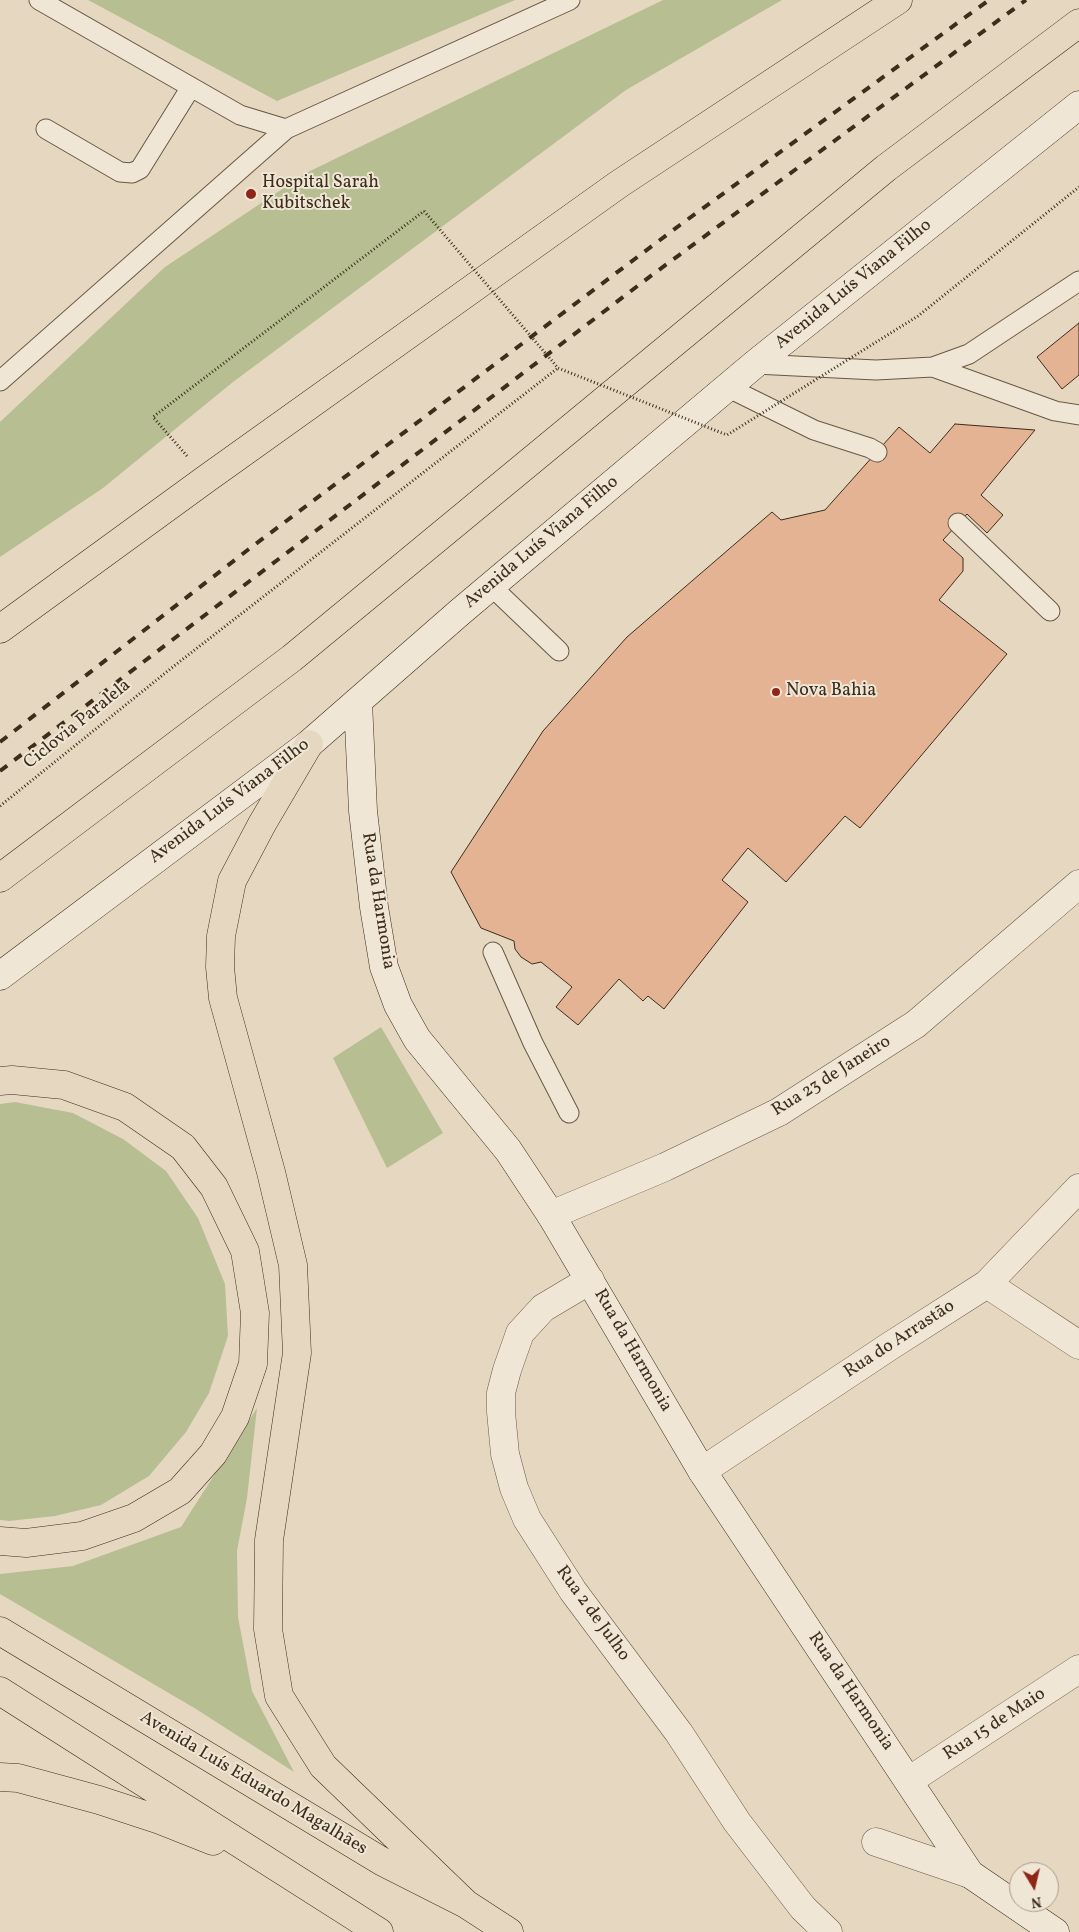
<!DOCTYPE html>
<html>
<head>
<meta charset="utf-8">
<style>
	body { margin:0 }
	#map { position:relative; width:1079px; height:1932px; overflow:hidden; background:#e6d8c0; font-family:Vollkorn,serif }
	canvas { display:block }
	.north { position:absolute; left:1009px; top:1862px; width:50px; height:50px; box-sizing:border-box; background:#efe6d6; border:1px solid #a89c8b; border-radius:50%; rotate:171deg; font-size:14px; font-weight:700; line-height:20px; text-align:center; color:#3d2d1b }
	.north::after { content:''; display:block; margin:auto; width:18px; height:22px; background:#8f2418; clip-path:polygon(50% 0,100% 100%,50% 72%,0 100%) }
</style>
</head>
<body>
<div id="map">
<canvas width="1079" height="1932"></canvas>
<div class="north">N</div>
</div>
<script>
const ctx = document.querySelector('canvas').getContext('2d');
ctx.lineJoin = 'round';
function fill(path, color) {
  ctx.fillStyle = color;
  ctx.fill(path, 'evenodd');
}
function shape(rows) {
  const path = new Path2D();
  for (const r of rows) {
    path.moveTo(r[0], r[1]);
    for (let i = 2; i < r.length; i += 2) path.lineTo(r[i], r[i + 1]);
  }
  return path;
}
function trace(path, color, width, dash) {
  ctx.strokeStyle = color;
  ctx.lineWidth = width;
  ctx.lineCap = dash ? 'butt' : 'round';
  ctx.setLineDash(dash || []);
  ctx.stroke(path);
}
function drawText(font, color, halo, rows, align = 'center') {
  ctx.font = font + ' Vollkorn,serif';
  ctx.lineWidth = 4;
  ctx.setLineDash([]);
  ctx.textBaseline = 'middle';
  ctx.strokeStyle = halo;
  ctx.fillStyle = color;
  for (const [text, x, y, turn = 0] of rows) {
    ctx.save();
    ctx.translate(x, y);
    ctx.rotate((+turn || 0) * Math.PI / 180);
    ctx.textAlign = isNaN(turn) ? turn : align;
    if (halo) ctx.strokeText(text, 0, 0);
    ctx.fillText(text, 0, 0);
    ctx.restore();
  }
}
fill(shape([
	[88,0,515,0,277,101],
	[663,0,782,0,626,90,233,382,103,488,0,557,0,422,165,267,308,172],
	[381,1027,443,1133,387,1168,333,1058],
	[15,1102,73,1113,123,1139,166,1171,198,1218,225,1284,228,1336,209,1393,186,1432,149,1476,101,1505,55,1516,9,1521,0,1520,0,1104],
	[257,1408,247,1498,237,1551,238,1617,252,1691,294,1772,196,1709,0,1594,0,1574,73,1566,181,1527]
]), '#b6be92');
const building = shape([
	[1079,323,1079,375,1062,389,1037,357,1079,323],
	[955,424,1035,430,981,495,1003,515,987,533,967,514,943,540,963,558,963,571,939,600,1007,654,860,828,845,816,786,882,748,848,722,880,748,902,664,1009,648,996,643,1001,619,979,578,1025,556,1007,572,987,541,962,532,964,521,957,515,949,514,941,481,928,451,872,543,731,627,637,772,512,781,520,825,510,899,427,930,453,955,424]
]);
fill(building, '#e3b393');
trace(building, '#3d2d1b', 1);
const lane = shape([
	[39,0,240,115,286,129],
	[46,129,120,172,132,173,140,169,191,87],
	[755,364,876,370,933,367,969,354,1079,281],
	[933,367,1055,411,1079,415],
	[0,381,286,129,570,0],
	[727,387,814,430,870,448,877,452],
	[958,523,1050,611],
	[491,586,559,651],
	[493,952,533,1043,569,1113]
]);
const street = shape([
	[551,1215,665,1167,779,1112,916,1024,1079,884],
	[590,1280,543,1308,520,1333,507,1370,501,1393,501,1412,505,1454,514,1488,527,1519,573,1591,679,1733,737,1822,803,1908,828,1932],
	[987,1284,1079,1345],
	[702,1471,890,1346,987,1284,1079,1188],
	[910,1780,1079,1669],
	[876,1842,970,1874]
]);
const secondary = shape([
	[358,702,363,811,374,907,384,967,398,1005,417,1039,508,1150,551,1215,702,1471,970,1874,1055,1932],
	[0,976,309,744,460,612,755,364,1079,105]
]);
const primary = shape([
	[309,744,262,824,232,881,221,936,220,967,223,998,271,1172,293,1265,297,1353,269,1540,268,1629,279,1696,323,1766,466,1904],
	[0,1081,12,1080,64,1085,125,1107,183,1147,214,1187,245,1251,255,1313,253,1364,235,1417,213,1454,180,1491,134,1518,82,1536,26,1543,0,1541],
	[0,1631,383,1862,466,1904,509,1932],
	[0,1691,379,1932],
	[0,1777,18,1778,99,1800,160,1820,213,1841]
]);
const highway = shape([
	[0,629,206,479,619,184,898,0],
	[0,878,292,658,886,168,1079,23]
]);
trace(lane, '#675844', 21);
trace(street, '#675844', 29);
trace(secondary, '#3d2d1b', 29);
trace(primary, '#3d2d1b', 29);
trace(highway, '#3d2d1b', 29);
trace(shape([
	[187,456,153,417,424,211],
	[0,806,174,666,558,368]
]), '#3d2d1b', 3, [1, 2.5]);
trace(lane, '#efe6d6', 19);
trace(street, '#efe6d6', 28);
trace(secondary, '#efe6d6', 28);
trace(primary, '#e6d8c0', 28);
trace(highway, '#e6d8c0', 28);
trace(shape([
	[0,742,249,549,680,225,989,0],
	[0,771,652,275,1026,0]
]), '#3d2d1b', 4, [9, 9]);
trace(shape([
	[424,211,558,368,727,435,918,316,1079,187]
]), '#3d2d1b', 3, [1, 2.5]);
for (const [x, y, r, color] of [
	[251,194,6,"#8f2418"],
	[776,692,5,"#8f2418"]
]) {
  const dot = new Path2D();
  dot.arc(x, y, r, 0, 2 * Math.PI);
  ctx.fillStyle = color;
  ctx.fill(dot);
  trace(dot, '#efe6d6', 2);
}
drawText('18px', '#3d2d1b', '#efe6d6', [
	["Hospital Sarah",262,184],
	["Kubitschek",262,205],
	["Nova Bahia",786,692]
], 'left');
drawText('18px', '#3d2d1b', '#efe6d6', [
	["Avenida Luís Viana Filho",854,285,-39],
	["Avenida Luís Viana Filho",542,543,-40],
	["Ciclovia Paralela",78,725,-39],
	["Avenida Luís Viana Filho",230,802,-37],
	["Rua da Harmonia",377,901,81],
	["Rua 23 de Janeiro",832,1077,-32],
	["Rua do Arrastão",900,1340,-33],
	["Rua da Harmonia",632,1351,60],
	["Rua 2 de Julho",592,1614,54],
	["Rua da Harmonia",850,1692,56],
	["Rua 15 de Maio",995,1725,-33],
	["Avenida Luís Eduardo Magalhães",253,1784,31]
]);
</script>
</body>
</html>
